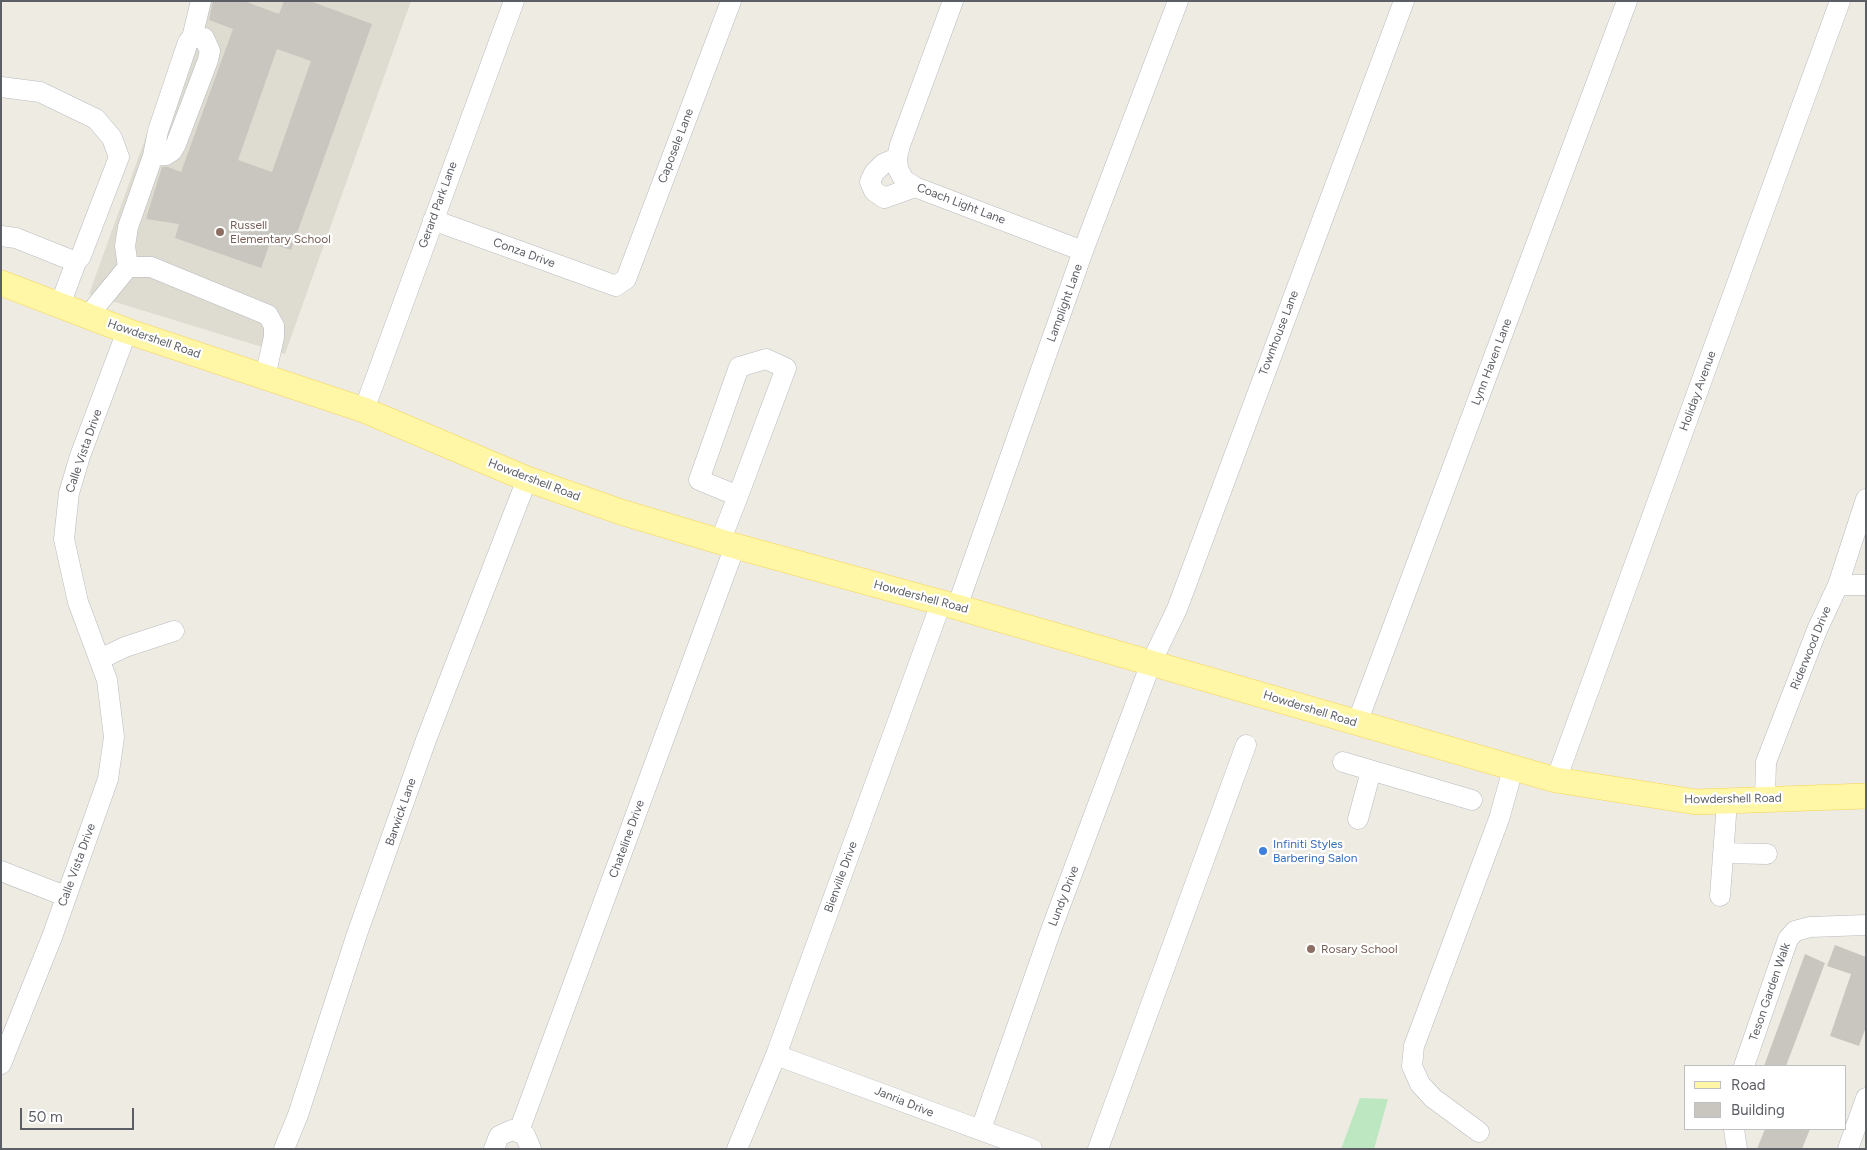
<!DOCTYPE html>
<html>
<head>
<meta charset="utf-8">
<style>
	body { margin:0 }
	#map { position:relative; width:1867px; height:1150px; overflow:hidden; background:#eeece2; font-family:Figtree,sans-serif }
	canvas { display:block }
	.frame { position:absolute; inset:0; border:2px solid #5b5e64; pointer-events:none }
	.legend { position:absolute; left:1684px; top:1065px; width:162px; height:65px; box-sizing:border-box; background:#fff; border:1px solid #bdbfc1; margin:0; padding:6px 9px; list-style:none; font-size:15px; color:#5b5e64 }
	.legend li { display:flex; align-items:center; gap:10px; height:25px }
	.legend b { width:25px; border:1px solid #bdbfc1 }
	.scale { position:absolute; left:20px; top:1108px; width:114px; height:22px; box-sizing:border-box; border:2px solid #5b5e64; border-top:0; padding-left:6px; font-size:15px; line-height:18px; white-space:nowrap; color:#5b5e64; -webkit-text-stroke:4px #fff; paint-order:stroke }
</style>
</head>
<body>
<div id="map">
<canvas width="1867" height="1150"></canvas>
<div class="frame"></div>
<ul class="legend">
<li><b style="height:6px;background:#fff7a6"></b>Road</li>
<li><b style="height:14px;background:#c9c6bf"></b>Building</li>
</ul>
<div class="scale">50 m</div>
</div>
<script>
const ctx = document.querySelector('canvas').getContext('2d');
ctx.lineJoin = 'round';
function fill(path, color) {
  ctx.fillStyle = color;
  ctx.fill(path, 'evenodd');
}
function shape(rows) {
  const path = new Path2D();
  for (const r of rows) {
    path.moveTo(r[0], r[1]);
    for (let i = 2; i < r.length; i += 2) path.lineTo(r[i], r[i + 1]);
  }
  return path;
}
function trace(path, color, width, dash) {
  ctx.strokeStyle = color;
  ctx.lineWidth = width;
  ctx.lineCap = dash ? 'butt' : 'round';
  ctx.setLineDash(dash || []);
  ctx.stroke(path);
}
function drawText(font, color, halo, rows, align = 'center') {
  ctx.font = font + ' Figtree,sans-serif';
  ctx.lineWidth = 4.5;
  ctx.setLineDash([]);
  ctx.textBaseline = 'middle';
  ctx.strokeStyle = halo;
  ctx.fillStyle = color;
  for (const [text, x, y, turn = 0] of rows) {
    ctx.save();
    ctx.translate(x, y);
    ctx.rotate((+turn || 0) * Math.PI / 180);
    ctx.textAlign = isNaN(turn) ? turn : align;
    if (halo) ctx.strokeText(text, 0, 0);
    ctx.fillText(text, 0, 0);
    ctx.restore();
  }
}
fill(shape([
	[195,1,411,1,285,354,89,294]
]), '#dedbd1');
fill(shape([
	[1360,1098,1388,1099,1374,1149,1341,1149]
]), '#bde7c0');
fill(shape([
	[213,1,244,1,279,14,284,1,310,1,372,24,291,250,270,243,261,268,175,238,179,224,146,219,162,167,168,167,181,172,233,29,209,20],
	[277,49,311,61,272,172,238,160],
	[1835,945,1866,957,1866,1027,1859,1046,1830,1036,1851,974,1827,966],
	[1805,954,1825,963,1786,1066,1764,1066],
	[1765,1129,1810,1129,1802,1149,1757,1149]
]), '#c9c6bf');
const minor = shape([
	[953,1,900,145,897,158,898,169,904,180,915,187,1083,251],
	[192,38,201,1],
	[1,87,40,92,96,119,112,138,119,157,81,256,76,262,16,238,1,236],
	[897,158,883,164,874,173,870,182,874,191,884,198,915,187],
	[433,220,616,286,626,279,731,1],
	[128,267,125,246,128,227,153,156,158,131,188,42,192,38,204,38,210,51,208,60,176,144,172,151,166,155,153,156],
	[60,305,76,262],
	[88,316,128,267,151,267,268,315,274,326,274,337,265,377],
	[364,410,514,1],
	[720,542,738,496,786,368,766,359,739,367,699,480,738,496],
	[1838,585,1866,585],
	[957,607,1083,251,1178,1],
	[100,659,125,647,174,631],
	[1357,723,1627,1],
	[1343,762,1472,800],
	[1556,780,1840,1],
	[1765,799,1766,762,1817,630,1838,585,1866,499],
	[1358,819,1371,771],
	[1723,853,1767,854],
	[1,871,65,896],
	[1720,896,1727,802],
	[776,1055,1032,1149],
	[1,1064,52,937,108,779,114,737,107,680,78,602,64,539,69,493,80,456,127,331],
	[1744,1066,1788,939,1795,931,1810,927,1866,925],
	[981,1129,1051,930,1151,663,1177,609,1404,1],
	[1734,1129,1737,1149],
	[519,1131,735,546],
	[1479,1132,1433,1098,1420,1084,1412,1066,1414,1046,1499,819,1513,769],
	[284,1149,298,1115,357,934,426,740,527,479],
	[494,1149,499,1136,512,1130,525,1135,531,1149],
	[737,1149,776,1055,941,603],
	[1098,1149,1246,745],
	[1848,1149,1866,1098]
]);
const major = shape([
	[1,283,127,331,364,410,527,479,621,512,735,546,957,607,1556,780,1696,802,1866,796]
]);
trace(minor, '#b8babf', 21);
trace(major, '#f7d453', 26);
trace(minor, '#fff', 20);
trace(major, '#fff7a6', 25);
for (const [x, y, r, color] of [
	[220,232,5,"#8d6e63"],
	[1263,851,5,"#3f7fe0"],
	[1311,949,5,"#8d6e63"]
]) {
  const dot = new Path2D();
  dot.arc(x, y, r, 0, 2 * Math.PI);
  ctx.fillStyle = color;
  ctx.fill(dot);
  trace(dot, '#fff', 2);
}
drawText('12px', '#5b5e64', '#fff', [
	["Caposele Lane",676,146,-69],
	["Coach Light Lane",961,204,21],
	["Gerard Park Lane",438,205,-70],
	["Conza Drive",524,253,20],
	["Lamplight Lane",1065,303,-70],
	["Townhouse Lane",1279,333,-69],
	["Howdershell Road",154,339,19],
	["Lynn Haven Lane",1492,362,-69],
	["Holiday Avenue",1698,391,-70],
	["Calle Vista Drive",84,451,-71],
	["Howdershell Road",534,480,21],
	["Howdershell Road",921,597,15],
	["Riderwood Drive",1811,648,-68],
	["Howdershell Road",1310,709,17],
	["Howdershell Road",1733,799,-1],
	["Barwick Lane",401,812,-71],
	["Chateline Drive",627,839,-70],
	["Calle Vista Drive",77,865,-70],
	["Bienville Drive",841,877,-70],
	["Lundy Drive",1064,896,-69],
	["Teson Garden Walk",1770,992,-71],
	["Janria Drive",904,1102,22]
]);
drawText('12px', '#785e54', '#fff', [
	["Russell",230,225],
	["Elementary School",230,239],
	["Rosary School",1321,949]
], 'left');
drawText('12px', '#366cbe', '#fff', [
	["Infiniti Styles",1273,844],
	["Barbering Salon",1273,858]
], 'left');
</script>
</body>
</html>
